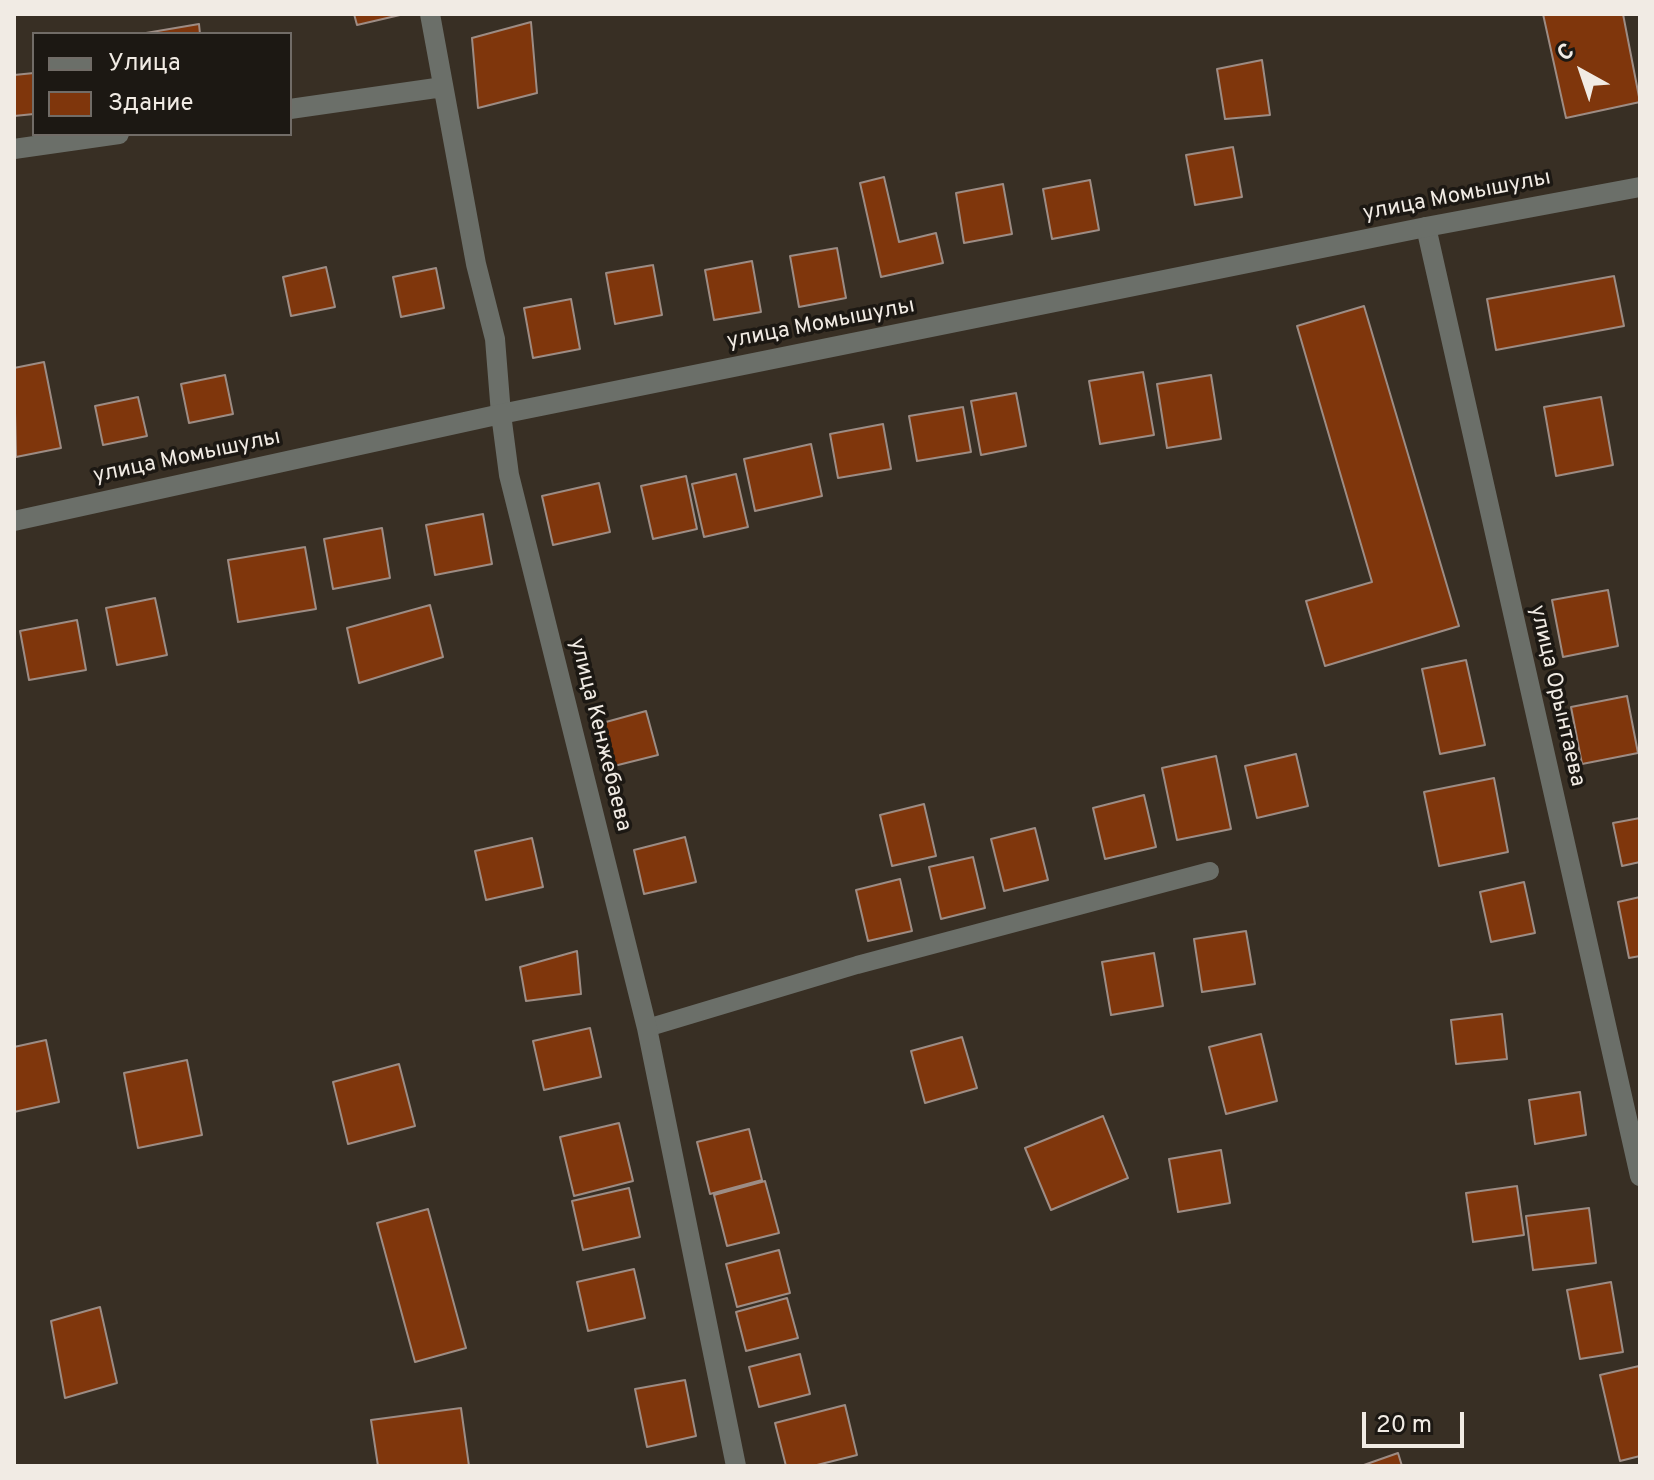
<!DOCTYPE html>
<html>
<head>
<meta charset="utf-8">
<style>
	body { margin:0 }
	#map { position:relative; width:1654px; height:1480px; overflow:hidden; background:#382f24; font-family:Overpass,sans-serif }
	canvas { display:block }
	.frame { position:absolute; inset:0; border:16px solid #f1ebe4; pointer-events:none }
	.legend { position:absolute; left:32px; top:32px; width:260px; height:104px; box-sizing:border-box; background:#1c1813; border:2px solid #716c67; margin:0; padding:10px 14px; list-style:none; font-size:24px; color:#f1ebe4 }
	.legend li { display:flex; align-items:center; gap:16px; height:40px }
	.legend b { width:40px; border:2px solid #716c67 }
	.north { position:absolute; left:1542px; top:32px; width:80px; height:80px; -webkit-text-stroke:6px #1c1813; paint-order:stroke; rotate:320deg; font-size:22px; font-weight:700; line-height:32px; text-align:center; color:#f1ebe4 }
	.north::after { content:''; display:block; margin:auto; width:28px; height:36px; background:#f1ebe4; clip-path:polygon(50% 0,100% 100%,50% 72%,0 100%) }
	.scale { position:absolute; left:1362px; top:1412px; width:102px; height:36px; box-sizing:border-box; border:4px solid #f1ebe4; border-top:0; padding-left:10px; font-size:24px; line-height:28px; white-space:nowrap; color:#f1ebe4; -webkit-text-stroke:6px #1c1813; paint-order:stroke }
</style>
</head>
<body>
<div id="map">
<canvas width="1654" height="1480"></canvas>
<div class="frame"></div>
<ul class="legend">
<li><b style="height:10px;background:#6b6f69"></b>Улица</li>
<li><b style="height:22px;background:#7f360c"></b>Здание</li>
</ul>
<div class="north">С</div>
<div class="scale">20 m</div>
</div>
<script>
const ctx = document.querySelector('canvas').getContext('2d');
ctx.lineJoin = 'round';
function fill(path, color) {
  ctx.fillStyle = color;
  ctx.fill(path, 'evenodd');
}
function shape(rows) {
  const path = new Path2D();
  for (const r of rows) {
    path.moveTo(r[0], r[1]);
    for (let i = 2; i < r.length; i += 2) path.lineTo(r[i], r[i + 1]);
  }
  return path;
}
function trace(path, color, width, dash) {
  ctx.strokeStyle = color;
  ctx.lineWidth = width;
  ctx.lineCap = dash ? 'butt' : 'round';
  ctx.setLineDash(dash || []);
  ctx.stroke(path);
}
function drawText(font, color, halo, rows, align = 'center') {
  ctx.font = font + ' Overpass,sans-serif';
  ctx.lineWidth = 7;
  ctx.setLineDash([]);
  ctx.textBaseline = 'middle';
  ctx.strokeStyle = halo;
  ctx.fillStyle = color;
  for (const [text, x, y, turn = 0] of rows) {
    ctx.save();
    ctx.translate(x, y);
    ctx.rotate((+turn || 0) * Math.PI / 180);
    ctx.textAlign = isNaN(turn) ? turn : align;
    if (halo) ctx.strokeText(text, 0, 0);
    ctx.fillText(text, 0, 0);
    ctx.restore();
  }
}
const building = shape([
	[354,14,400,14,400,15,357,25,354,14],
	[1543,14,1623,14,1640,102,1566,118,1543,14],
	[531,22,537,93,478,108,472,38,531,22],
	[199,24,200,34,140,34,199,24],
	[1262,60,1270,115,1225,119,1217,69,1262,60],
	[34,73,34,114,14,116,14,75,34,73],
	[1233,147,1242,197,1195,205,1186,155,1233,147],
	[884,177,899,242,936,233,943,263,881,277,860,183,884,177],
	[1090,180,1099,230,1052,239,1043,189,1090,180],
	[1003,184,1012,234,964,243,956,193,1003,184],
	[837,248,846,298,799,307,790,256,837,248],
	[752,261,761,312,714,320,705,270,752,261],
	[653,265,662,315,615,324,606,273,653,265],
	[326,267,335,307,291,316,283,277,326,267],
	[436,268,444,308,401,317,393,277,436,268],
	[1614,276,1624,326,1496,350,1487,299,1614,276],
	[571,299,580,349,533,358,524,308,571,299],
	[1364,306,1459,626,1325,666,1306,601,1372,582,1297,326,1364,306],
	[44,362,61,448,16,457,14,368,44,362],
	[1143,372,1154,435,1100,444,1089,381,1143,372],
	[225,375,233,414,189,423,181,384,225,375],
	[1211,375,1221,439,1167,448,1157,384,1211,375],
	[1016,393,1026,446,981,455,971,401,1016,393],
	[138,397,147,436,103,445,95,406,138,397],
	[1601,397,1613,465,1556,476,1544,407,1601,397],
	[963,407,971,452,917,461,909,416,963,407],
	[883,424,891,469,838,478,830,434,883,424],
	[811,444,822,496,755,511,744,459,811,444],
	[736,474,748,527,704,537,692,484,736,474],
	[686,476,697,529,653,539,641,486,686,476],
	[599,483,610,532,553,545,542,496,599,483],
	[483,514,492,564,435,575,426,525,483,514],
	[382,528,390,578,333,589,324,539,382,528],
	[305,547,316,609,238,622,228,560,305,547],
	[1608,590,1618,646,1563,657,1552,600,1608,590],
	[155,598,167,655,117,665,106,608,155,598],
	[430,605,443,657,359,683,347,628,430,605],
	[77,620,86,670,29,680,20,631,77,620],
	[1466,660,1485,745,1440,754,1422,669,1466,660],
	[1627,696,1638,753,1582,764,1571,707,1627,696],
	[646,711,658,755,606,768,595,725,646,711],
	[1296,754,1308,806,1257,818,1245,766,1296,754],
	[1216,756,1231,829,1177,840,1162,768,1216,756],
	[1494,778,1508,852,1439,866,1424,792,1494,778],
	[1144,795,1156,847,1105,859,1093,808,1144,795],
	[924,804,936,856,892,866,880,815,924,804],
	[1640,818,1640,862,1622,866,1613,823,1640,818],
	[1035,828,1048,880,1004,891,991,839,1035,828],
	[685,837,696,882,644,894,634,850,685,837],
	[532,838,543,887,486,900,475,851,532,838],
	[973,857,985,908,941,919,929,867,973,857],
	[900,879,912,931,868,941,856,890,900,879],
	[1524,882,1535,933,1491,942,1480,892,1524,882],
	[1640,897,1640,956,1629,958,1618,902,1640,897],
	[1246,931,1255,984,1202,992,1194,939,1246,931],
	[577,951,581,994,526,1001,520,967,577,951],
	[1154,953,1163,1006,1111,1015,1102,962,1154,953],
	[1502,1014,1507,1059,1456,1064,1451,1020,1502,1014],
	[590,1028,601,1077,544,1090,533,1041,590,1028],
	[1261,1034,1277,1101,1226,1114,1209,1047,1261,1034],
	[962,1037,977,1088,925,1103,911,1051,962,1037],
	[46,1040,59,1102,14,1112,14,1047,46,1040],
	[187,1060,202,1135,138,1148,124,1073,187,1060],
	[399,1064,415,1126,348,1144,333,1082,399,1064],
	[1580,1092,1586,1135,1535,1144,1529,1100,1580,1092],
	[1103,1116,1128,1178,1051,1210,1025,1148,1103,1116],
	[619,1123,633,1181,574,1196,560,1137,619,1123],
	[749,1129,762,1180,710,1194,697,1142,749,1129],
	[1221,1150,1230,1203,1178,1212,1169,1159,1221,1150],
	[765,1181,779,1233,727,1246,714,1195,765,1181],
	[1517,1186,1524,1235,1473,1242,1466,1193,1517,1186],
	[629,1188,640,1237,583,1250,572,1201,629,1188],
	[1589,1208,1596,1263,1533,1270,1526,1216,1589,1208],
	[428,1209,466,1348,415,1362,377,1223,428,1209],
	[779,1250,790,1293,737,1307,726,1264,779,1250],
	[634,1269,645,1318,588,1331,577,1282,634,1269],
	[1611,1282,1623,1352,1580,1359,1567,1290,1611,1282],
	[787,1298,798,1338,746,1351,736,1312,787,1298],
	[100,1307,117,1383,65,1398,51,1321,100,1307],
	[800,1354,810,1394,759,1407,749,1367,800,1354],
	[1639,1366,1640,1456,1620,1461,1600,1375,1639,1366],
	[685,1380,696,1436,647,1447,635,1389,685,1380],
	[845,1405,857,1455,813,1466,786,1466,775,1423,845,1405],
	[461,1408,469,1466,378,1466,371,1420,461,1408],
	[1398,1453,1402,1466,1361,1466,1398,1453]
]);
fill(building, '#7f360c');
trace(building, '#9d8c84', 2);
trace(shape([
	[647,1028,857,965,1210,871]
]), '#6b6f69', 18);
trace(shape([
	[430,14,476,264,495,339,501,414],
	[290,109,443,87],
	[14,149,119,134],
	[1426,227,1640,1176]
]), '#6b6f69', 20);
trace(shape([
	[501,414,509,475,647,1028,736,1466],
	[14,521,501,414,1426,227,1640,187]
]), '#6b6f69', 20);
drawText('22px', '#f1ebe4', '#1c1813', [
	["улица Момышулы",1457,197,-11],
	["улица Момышулы",821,325,-11],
	["улица Момышулы",187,458,-12],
	["улица Орынтаева",1556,696,77],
	["улица Кенжебаева",599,735,76]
]);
</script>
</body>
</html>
